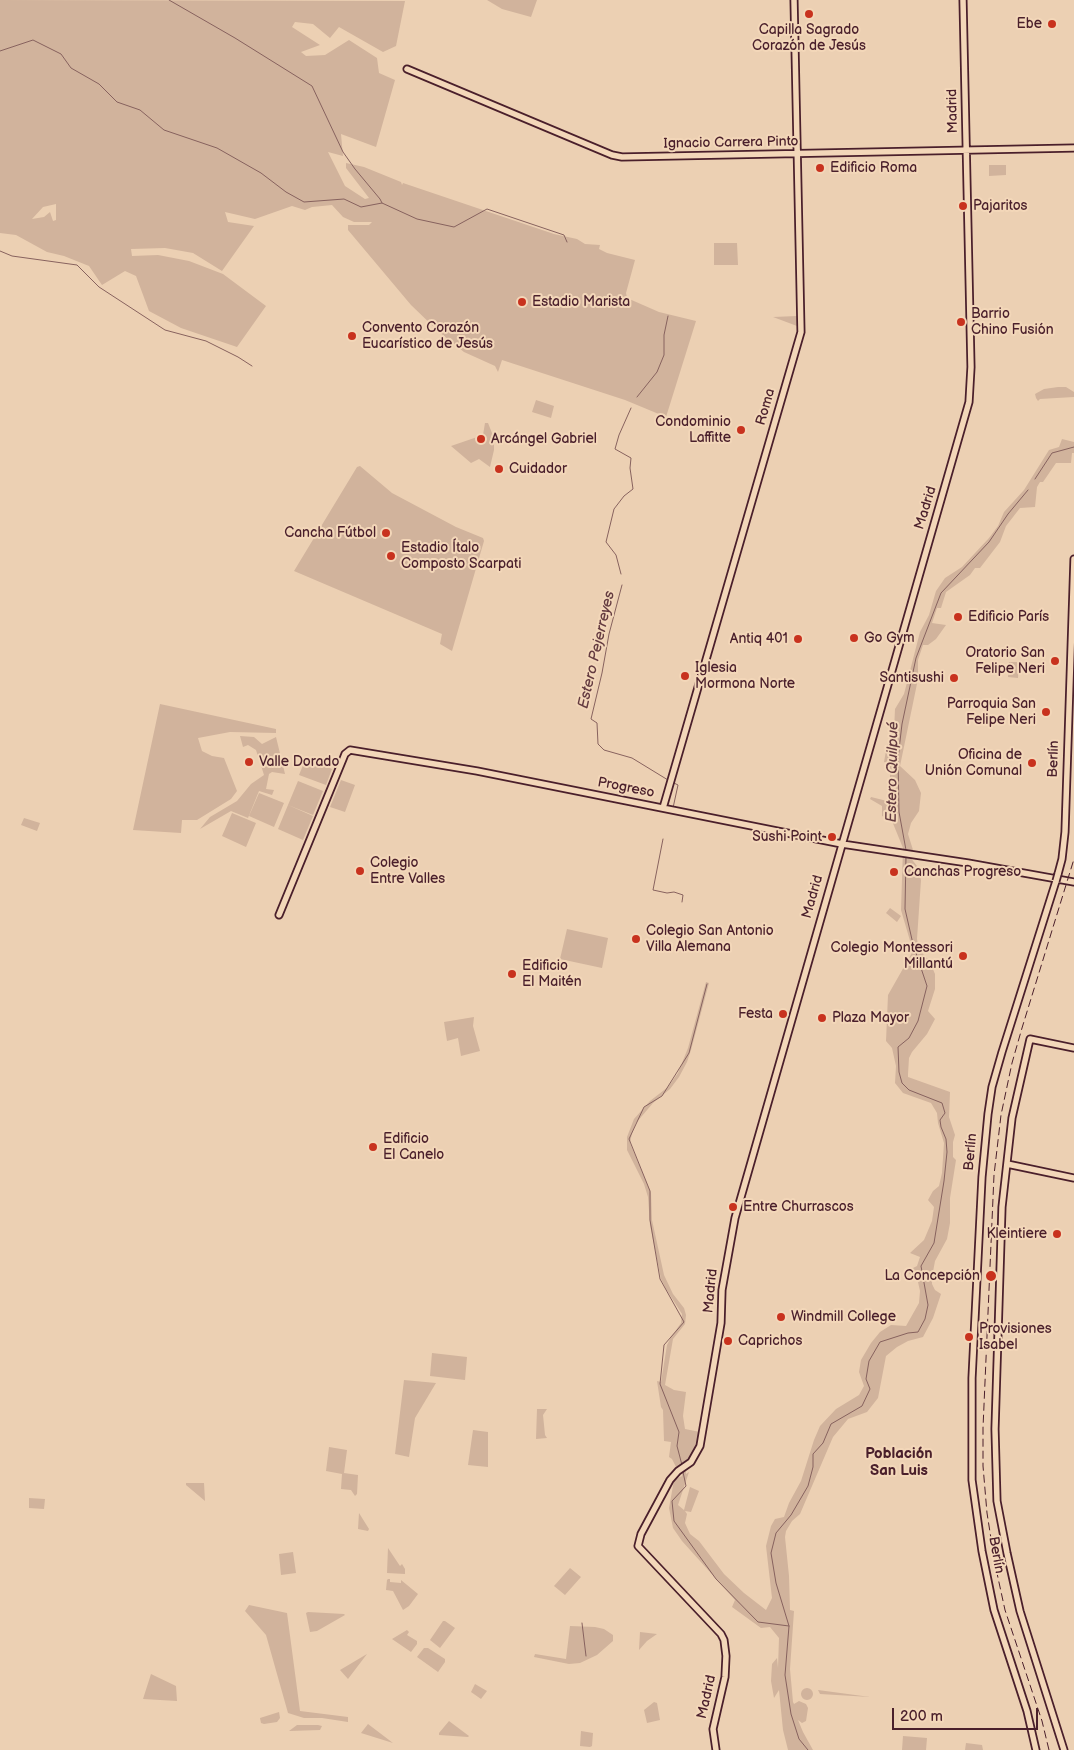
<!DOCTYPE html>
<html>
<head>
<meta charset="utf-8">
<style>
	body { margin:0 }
	#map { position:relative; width:1074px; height:1750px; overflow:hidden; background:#ecd0b3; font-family:"Balsamiq Sans",sans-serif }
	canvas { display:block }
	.scale { position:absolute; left:892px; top:1708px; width:146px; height:22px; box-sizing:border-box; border:2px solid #4a1f2b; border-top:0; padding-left:6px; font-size:15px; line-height:18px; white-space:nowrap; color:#4a1f2b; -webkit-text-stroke:4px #f3d7b9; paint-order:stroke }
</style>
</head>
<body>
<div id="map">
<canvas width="1074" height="1750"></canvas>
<div class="scale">200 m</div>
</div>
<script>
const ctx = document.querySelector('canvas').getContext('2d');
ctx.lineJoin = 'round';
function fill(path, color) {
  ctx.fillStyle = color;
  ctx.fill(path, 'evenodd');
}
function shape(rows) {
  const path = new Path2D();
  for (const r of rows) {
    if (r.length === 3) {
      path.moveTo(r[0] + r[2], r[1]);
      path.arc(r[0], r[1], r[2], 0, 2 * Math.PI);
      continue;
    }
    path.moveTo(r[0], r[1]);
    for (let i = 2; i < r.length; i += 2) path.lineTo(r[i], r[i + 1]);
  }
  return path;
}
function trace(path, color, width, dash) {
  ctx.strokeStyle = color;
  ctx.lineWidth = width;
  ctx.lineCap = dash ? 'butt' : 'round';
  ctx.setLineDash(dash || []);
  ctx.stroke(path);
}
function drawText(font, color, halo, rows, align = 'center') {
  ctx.font = font + ' "Balsamiq Sans",sans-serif';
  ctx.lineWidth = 4;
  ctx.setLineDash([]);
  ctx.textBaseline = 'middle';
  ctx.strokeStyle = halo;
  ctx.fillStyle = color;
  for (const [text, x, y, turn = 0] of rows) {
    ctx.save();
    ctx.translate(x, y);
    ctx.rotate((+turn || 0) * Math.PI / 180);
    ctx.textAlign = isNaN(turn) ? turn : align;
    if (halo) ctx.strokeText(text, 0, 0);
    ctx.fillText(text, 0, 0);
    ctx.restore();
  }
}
fill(shape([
	[0,0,405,1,396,46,383,52,339,27,330,38,313,24,295,22,292,27,320,45,301,52,306,56,325,55,349,40,377,58,379,73,395,80,376,147,341,134,343,156,328,152,345,186,365,199,369,198,346,168,346,163,364,167,401,182,402,185,403,183,554,234,577,239,585,244,600,245,599,249,607,253,635,260,626,293,627,298,659,312,696,321,666,417,625,400,502,360,498,372,495,366,464,352,438,331,411,305,348,230,348,225,369,225,372,222,354,222,343,217,332,205,312,207,305,210,292,206,255,219,225,212,228,222,254,226,222,271,193,253,165,248,131,249,132,256,158,255,189,261,223,274,266,306,237,347,181,328,149,311,136,276,125,271,102,285,89,266,64,256,47,252,16,235,0,233],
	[56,204,56,220,53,221,50,212,44,217,32,219,43,207],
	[487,0,537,0,531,17,502,9],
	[989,165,1006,165,1006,175,989,176],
	[714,243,737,243,738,265,714,265],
	[797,316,797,326,773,317],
	[1058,387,1066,387,1074,392,1074,397,1040,399,1038,401,1036,398,1035,394,1044,389],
	[536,400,554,406,551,418,532,412],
	[485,423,488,423,494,438,494,450,490,467,479,459,471,463,451,446,483,435],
	[1062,439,1074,442,1074,453,1072,453,1071,463,1056,463,1043,482,1040,482,1037,487,1035,507,1020,508,1006,526,1000,542,980,568,975,568,970,575,946,592,941,608,937,608,932,623,946,625,936,639,928,645,923,645,918,660,918,679,900,766,915,780,921,793,919,811,911,823,908,834,913,850,910,850,910,857,917,866,921,880,917,939,919,950,929,960,935,974,935,989,928,1011,935,1019,927,1034,912,1052,909,1058,908,1074,908,1077,950,1092,949,1117,955,1135,953,1142,953,1157,956,1160,950,1198,950,1223,947,1239,935,1261,932,1277,932,1284,935,1290,941,1294,933,1318,923,1337,908,1341,897,1347,886,1356,878,1398,867,1412,848,1419,833,1437,800,1514,792,1521,786,1531,785,1537,789,1576,790,1610,794,1611,790,1669,793,1702,794,1704,799,1701,806,1704,808,1708,806,1721,802,1723,798,1720,803,1732,813,1750,788,1750,783,1730,779,1690,774,1698,771,1681,772,1664,777,1658,778,1668,779,1638,770,1627,761,1628,732,1607,735,1600,682,1541,673,1528,669,1508,674,1480,682,1476,682,1472,681,1465,676,1467,672,1459,669,1457,671,1442,664,1441,663,1410,661,1407,657,1381,661,1382,667,1345,671,1337,681,1323,682,1314,666,1289,661,1279,650,1225,648,1197,644,1184,627,1150,627,1137,634,1119,650,1101,668,1087,678,1073,688,1048,706,982,709,983,691,1050,687,1062,679,1077,670,1089,653,1103,636,1123,632,1133,630,1143,651,1193,652,1220,664,1275,673,1294,684,1308,686,1315,685,1324,673,1339,665,1385,674,1390,686,1392,683,1416,685,1429,700,1432,693,1454,685,1462,686,1474,689,1472,678,1505,684,1510,690,1487,699,1491,691,1512,685,1511,687,1514,685,1523,690,1534,699,1541,724,1574,744,1593,766,1610,772,1598,766,1546,771,1526,775,1519,784,1517,789,1503,801,1481,814,1440,820,1426,836,1409,859,1395,864,1386,859,1372,861,1360,871,1343,880,1332,891,1325,906,1326,919,1303,920,1291,918,1282,907,1271,917,1266,920,1257,910,1253,924,1240,932,1221,934,1207,928,1200,933,1191,939,1186,942,1173,944,1143,938,1123,937,1113,931,1103,903,1093,895,1083,896,1066,892,1048,886,1041,888,995,913,951,901,910,903,848,892,821,882,816,882,806,870,799,871,797,887,801,890,795,890,764,884,762,887,745,894,731,895,709,904,694,920,632,929,615,936,591,945,578,962,567,989,538,998,526,1004,512,1024,490,1049,450,1059,447],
	[360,466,392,493,456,527,483,538,484,541,452,651,440,644,442,634,294,571,357,467],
	[1009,662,1019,662,1018,678,1008,677],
	[160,704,276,729,276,733,230,732,198,738,202,751,212,756,224,758,237,791,231,799,197,820,182,820,181,833,133,830],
	[240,736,254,737,262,744,276,737,285,774,272,772,269,774,266,789,274,790,272,795,259,791,248,818,231,811,200,829,210,817,237,801,251,784,264,775,256,750,248,745,243,747],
	[306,758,332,769,326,785,299,775],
	[341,780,355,785,345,812,330,807],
	[298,781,323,791,313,815,288,805],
	[259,793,284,803,274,827,249,816],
	[288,805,313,816,303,840,278,829],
	[232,813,256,823,246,847,222,836],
	[24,818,40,823,37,831,21,825],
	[890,908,901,916,897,922,886,913],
	[567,929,608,938,602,968,560,959],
	[474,1017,473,1026,480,1051,461,1056,458,1038,447,1041,444,1022],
	[432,1353,467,1357,465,1380,430,1376],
	[404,1380,436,1383,415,1418,409,1457,395,1454],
	[537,1409,547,1409,543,1415,545,1435,547,1438,536,1439],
	[473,1430,488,1432,488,1467,468,1465],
	[329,1447,347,1450,344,1473,358,1475,357,1494,355,1496,351,1490,341,1489,342,1474,326,1471],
	[186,1483,204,1483,205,1501,186,1485],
	[29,1498,45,1499,44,1509,29,1508],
	[359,1513,369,1529,368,1531,358,1529],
	[388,1548,400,1566,402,1564,405,1569,405,1574,387,1573],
	[293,1552,296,1573,281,1575,279,1554],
	[570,1568,581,1577,565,1595,554,1586],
	[388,1579,390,1579,390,1582,401,1583,401,1580,418,1594,409,1606,403,1610,393,1591,386,1590,387,1580],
	[249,1605,287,1613,300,1711,348,1717,348,1722,322,1718,304,1718,288,1713,266,1635,245,1611],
	[308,1612,344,1614,345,1615,317,1631,310,1632,306,1613],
	[443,1621,445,1621,455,1628,440,1648,430,1640],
	[570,1626,595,1627,604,1629,613,1635,613,1641,597,1655,580,1663,569,1664,534,1657,535,1654,566,1659],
	[407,1630,409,1632,407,1635,417,1641,417,1644,411,1652,392,1639],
	[640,1632,657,1634,647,1641,639,1650],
	[424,1648,428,1648,445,1659,445,1662,438,1672,417,1657],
	[367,1654,348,1679,340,1670],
	[151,1674,176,1686,177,1701,143,1699],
	[475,1684,487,1691,481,1699,471,1692],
	[807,1694,6],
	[818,1690,870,1697,820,1694],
	[654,1702,657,1703,660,1720,647,1723,644,1710],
	[279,1712,280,1718,277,1722,264,1724,261,1723,260,1718],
	[449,1721,469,1736,468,1737,439,1735,439,1733],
	[368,1724,393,1743,361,1733],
	[297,1725,318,1725,322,1726,320,1730,289,1731],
	[581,1731,593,1733,592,1746,590,1747,580,1746],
	[903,1736,927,1738,926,1750,902,1750],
	[966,1743,982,1745,983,1750,965,1750]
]), '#d1b39c');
trace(shape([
	[169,0,235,38,312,86,343,152,355,169,380,199,382,203],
	[0,51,33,40,61,54,71,68,99,84,117,102,140,110,164,130,217,148,261,173,286,192,304,202,344,199,361,207,382,203,417,219,454,227,487,209,564,235,567,242],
	[0,251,12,256,77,265,99,287,165,330,206,341,238,357,252,366],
	[637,397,657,372,664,355,664,335,668,316],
	[1035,479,1052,453,1074,447],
	[621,574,616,555,606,542,614,509,624,496,633,489,630,468,631,458,615,449,619,435,631,408],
	[622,585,609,634,602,673,591,719,597,723,598,744,604,750,632,758,668,780],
	[672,782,678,785,673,808],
	[663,839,653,890,667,893,674,892,683,895,682,902],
	[906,850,899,812,898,758,902,724,916,658,941,593,989,542,1008,514,1028,490],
	[682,1465,677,1446,679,1432,660,1384,664,1345,684,1322,660,1279,650,1220,650,1191,629,1139,644,1107,662,1096,689,1053,707,984],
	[683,1472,686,1486,672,1501,674,1521,716,1579,758,1622,789,1626],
	[582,1623,586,1656],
	[808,1750,799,1739,791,1714,785,1675,789,1626,776,1583,771,1553,776,1533,791,1515,808,1486,813,1467,813,1454,823,1443,831,1424,862,1406,870,1389,866,1379,869,1361,880,1342,908,1333,918,1332,925,1319,928,1305,921,1266,934,1243,944,1181,947,1152,946,1139,941,1127,940,1120,945,1113,942,1103,909,1090,902,1083,899,1072,898,1047,909,1038,918,1021,927,986,913,944,905,909,906,856]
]), '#87625e', 1);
const secondary = shape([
	[407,69,612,155,622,157,1074,148],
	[663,808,801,332,794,0],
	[1058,874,1062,859,1065,832,1074,559],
	[279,915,343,759,345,754,350,750,477,771,842,844,968,863,1074,882],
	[1007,1164,1074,1178],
	[716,1750,713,1729,725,1677,726,1656,724,1640,721,1634,638,1546,641,1534,670,1480,678,1471,691,1462,700,1446,721,1323,722,1290,735,1218,969,402,971,367,963,0],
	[1036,1750,1027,1711,994,1610,982,1551,972,1480,972,1378,982,1177,988,1114,992,1087,1002,1052,1056,881],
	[1064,1750,1020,1611,1007,1553,997,1501,995,1429,1002,1207,1012,1118,1030,1039,1074,1048]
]);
trace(secondary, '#4a1f2b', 9);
trace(secondary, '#f3d7b9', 5.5);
trace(shape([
	[1049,1750,1042,1721,1005,1610,995,1564,987,1513,983,1466,983,1428,994,1175,1001,1115,1012,1063,1022,1028,1074,859]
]), '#4a1f2b', 1, [8, 4]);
const secondaryBridge = shape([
	[1056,881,1058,874]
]);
trace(secondaryBridge, '#4a1f2b', 9, []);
trace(secondaryBridge, '#f3d7b9', 5.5);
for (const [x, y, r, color] of [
	[809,14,5,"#c8321e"],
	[1052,24,5,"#c8321e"],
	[820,168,5,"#c8321e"],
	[963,206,5,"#c8321e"],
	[522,302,5,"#c8321e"],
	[961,322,5,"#c8321e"],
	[352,336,5,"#c8321e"],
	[741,430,5,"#c8321e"],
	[481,439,5,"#c8321e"],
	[499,469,5,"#c8321e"],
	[386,533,5,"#c8321e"],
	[391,556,5,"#c8321e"],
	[958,617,5,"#c8321e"],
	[854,638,5,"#c8321e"],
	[798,639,5,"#c8321e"],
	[1055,661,5,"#c8321e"],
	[685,676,5,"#c8321e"],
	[954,678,5,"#c8321e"],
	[1046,712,5,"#c8321e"],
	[249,762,5,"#c8321e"],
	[1032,763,5,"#c8321e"],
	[832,837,5,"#c8321e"],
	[360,871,5,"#c8321e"],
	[894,872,5,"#c8321e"],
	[636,939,5,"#c8321e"],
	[963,956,5,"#c8321e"],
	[512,974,5,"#c8321e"],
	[783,1014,5,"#c8321e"],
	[822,1018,5,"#c8321e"],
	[373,1147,5,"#c8321e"],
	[733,1207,5,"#c8321e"],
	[1057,1234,5,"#c8321e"],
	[991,1276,6,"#c8321e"],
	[781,1317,5,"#c8321e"],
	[969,1337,5,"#c8321e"],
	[728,1341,5,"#c8321e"]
]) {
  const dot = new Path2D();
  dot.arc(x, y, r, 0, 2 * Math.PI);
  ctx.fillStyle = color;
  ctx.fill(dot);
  trace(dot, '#f3d7b9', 2);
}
drawText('14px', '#4a1f2b', '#f3d7b9', [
	["Ebe",1042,24,"right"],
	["Capilla Sagrado",809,30,"center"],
	["Corazón de Jesús",809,46,"center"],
	["Edificio Roma",830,168],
	["Pajaritos",973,206],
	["Estadio Marista",532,302],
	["Barrio",971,314],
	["Chino Fusión",971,330],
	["Convento Corazón",362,328],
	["Eucarístico de Jesús",362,344],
	["Condominio",731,422,"right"],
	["Laffitte",731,438,"right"],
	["Arcángel Gabriel",491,439],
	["Cuidador",509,469],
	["Cancha Fútbol",376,533,"right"],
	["Estadio Ítalo",401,548],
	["Composto Scarpati",401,564],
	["Edificio París",968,617],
	["Go Gym",864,638],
	["Antiq 401",788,639,"right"],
	["Oratorio San",1045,653,"right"],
	["Felipe Neri",1045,669,"right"],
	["Iglesia",695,668],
	["Mormona Norte",695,684],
	["Santisushi",944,678,"right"],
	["Parroquia San",1036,704,"right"],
	["Felipe Neri",1036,720,"right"],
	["Oficina de",1022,755,"right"],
	["Unión Comunal",1022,771,"right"],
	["Valle Dorado",259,762],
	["Sushi Point",822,837,"right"],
	["Colegio",370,863],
	["Entre Valles",370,879],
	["Canchas Progreso",904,872],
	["Colegio San Antonio",646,931],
	["Villa Alemana",646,947],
	["Colegio Montessori",953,948,"right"],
	["Millantú",953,964,"right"],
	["Edificio",522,966],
	["El Maitén",522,982],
	["Festa",773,1014,"right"],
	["Plaza Mayor",832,1018],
	["Edificio",383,1139],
	["El Canelo",383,1155],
	["Entre Churrascos",743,1207],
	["Kleintiere",1047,1234,"right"],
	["La Concepción",980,1276,"right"],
	["Windmill College",791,1317],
	["Provisiones",979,1329],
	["Isabel",979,1345],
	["Caprichos",738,1341]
], 'left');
drawText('14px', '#4a1f2b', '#f3d7b9', [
	["Madrid",953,111,-91],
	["Ignacio Carrera Pinto",731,143,-1],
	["Roma",766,407,-74],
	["Madrid",926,508,-73],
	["Berlín",1054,759,-88],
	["Progreso",626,788,11],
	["Madrid",813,897,-74],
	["Berlín",971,1152,-85],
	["Madrid",711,1291,-84],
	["Berlín",996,1555,80],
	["Madrid",707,1697,-77]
]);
drawText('italic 15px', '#643b40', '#f3d7b9', [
	["Estero Pejerreyes",597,650,-77],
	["Estero Quilpué",893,772,-89]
]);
drawText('bold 15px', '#4a1f2b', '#f3d7b9', [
	["Población",899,1454],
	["San Luis",899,1471]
]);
</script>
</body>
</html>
